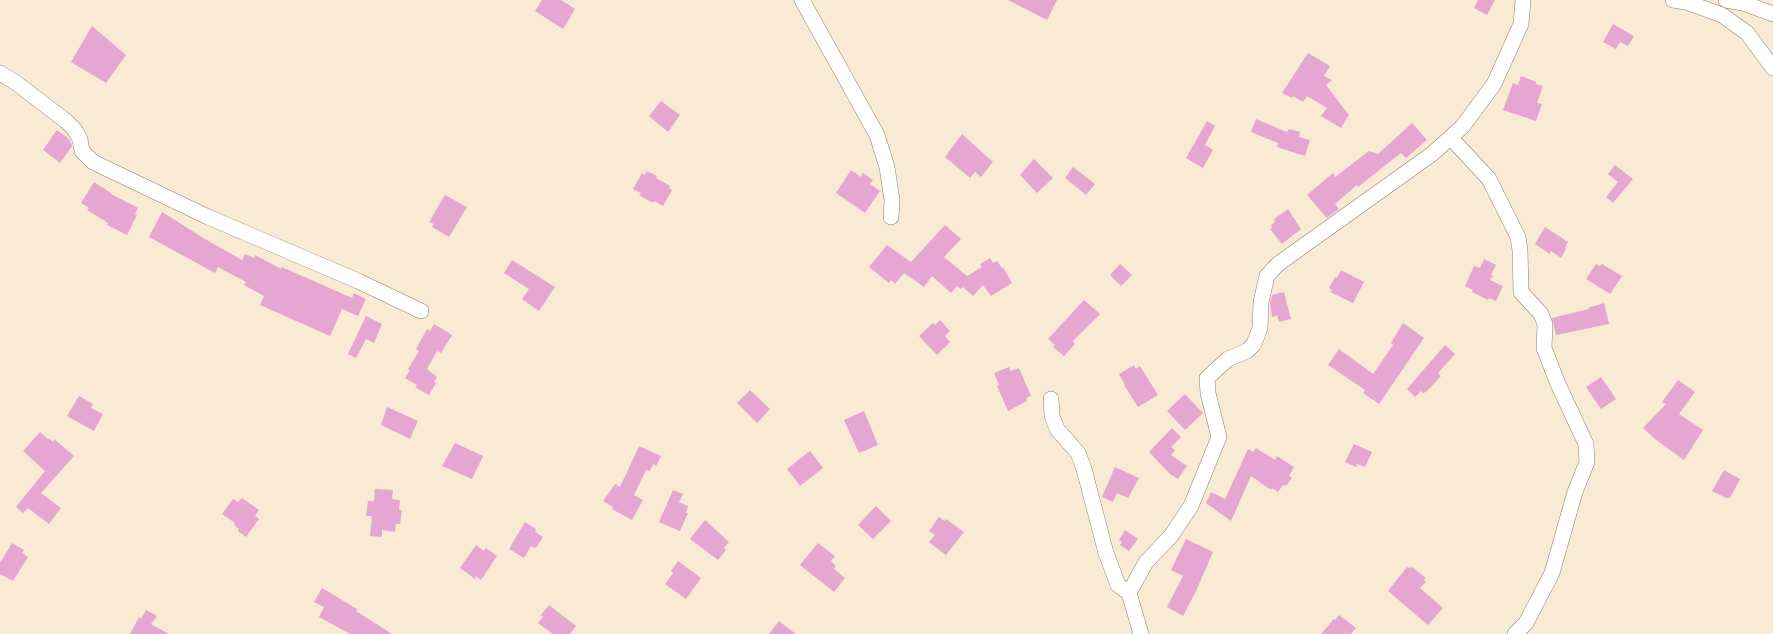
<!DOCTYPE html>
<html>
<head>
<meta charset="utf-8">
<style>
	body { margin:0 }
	canvas { display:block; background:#f8ead3 }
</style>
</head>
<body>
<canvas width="1773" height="634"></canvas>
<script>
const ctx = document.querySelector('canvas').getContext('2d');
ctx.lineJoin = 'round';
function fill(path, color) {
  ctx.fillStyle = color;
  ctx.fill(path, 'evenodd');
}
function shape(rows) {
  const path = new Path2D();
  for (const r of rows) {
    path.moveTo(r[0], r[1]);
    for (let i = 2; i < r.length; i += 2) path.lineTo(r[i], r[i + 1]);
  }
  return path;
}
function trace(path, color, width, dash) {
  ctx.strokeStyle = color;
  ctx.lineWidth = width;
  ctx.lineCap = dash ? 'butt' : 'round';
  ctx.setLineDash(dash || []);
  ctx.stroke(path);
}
fill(shape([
	[542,0,561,0,575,9,563,29,535,11],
	[1008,0,1057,0,1047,20],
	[1478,0,1495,0,1487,15,1474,8],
	[1613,24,1634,36,1628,46,1620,42,1616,49,1603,42],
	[92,26,126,55,106,83,71,62],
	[1308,53,1330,66,1324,76,1332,80,1326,85,1349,115,1341,128,1321,116,1327,108,1307,96,1303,102,1293,96,1292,98,1282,93],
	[1521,76,1536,82,1536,84,1543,86,1537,103,1542,104,1536,121,1503,110,1513,83,1518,85],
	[661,101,680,115,668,132,649,116],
	[1256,119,1287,132,1289,129,1300,132,1299,137,1310,140,1305,156,1277,147,1278,143,1251,132],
	[1207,121,1215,126,1205,145,1213,150,1203,168,1186,158],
	[1412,123,1427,140,1406,158,1401,153,1358,187,1357,185,1335,204,1339,209,1327,218,1307,195,1333,173,1335,177,1369,151,1378,154],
	[57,130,69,139,72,146,60,163,43,150],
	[962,134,993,162,981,177,975,172,970,178,945,157],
	[1034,159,1053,178,1037,193,1020,175],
	[1615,165,1633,179,1613,203,1606,197,1618,182,1608,174],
	[1073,167,1095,184,1086,195,1065,178],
	[851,170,861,177,863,173,873,180,870,184,880,191,865,213,836,193],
	[647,171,657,176,656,178,670,186,669,188,672,190,663,206,654,201,653,203,639,195,641,193,633,189,642,173,645,175],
	[94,182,111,193,111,194,138,208,135,214,137,215,127,235,107,225,108,223,87,210,89,208,81,203],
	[445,195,467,207,449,237,432,227,434,224,429,222],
	[1288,209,1301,229,1282,244,1270,229,1272,228,1271,225,1275,222,1274,219],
	[162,212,205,239,242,260,245,254,254,258,255,255,281,269,282,267,352,298,354,293,366,299,358,316,342,309,330,336,260,305,264,296,244,285,246,282,218,267,215,273,149,237],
	[945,225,961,239,944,257,967,276,982,267,980,264,990,258,993,263,997,261,1002,268,1003,267,1012,283,991,296,983,285,973,296,963,287,961,289,957,286,951,293,932,276,924,287,904,273,895,284,891,280,889,283,869,267,887,245,911,262],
	[1545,227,1568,242,1565,248,1566,249,1561,258,1551,251,1550,254,1535,244],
	[1484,259,1496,265,1491,275,1493,275,1490,280,1503,286,1496,301,1489,298,1488,300,1472,292,1473,290,1465,286,1474,266,1480,268],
	[512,260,555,287,539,311,522,299,529,289,504,273],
	[1120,264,1132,275,1121,286,1110,275],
	[1596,264,1600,266,1602,264,1622,276,1610,294,1586,279],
	[1341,270,1364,282,1353,303,1330,292,1332,290,1329,288,1335,277,1337,278],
	[1284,292,1291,319,1279,322,1277,315,1272,317,1270,303,1272,295],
	[1084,300,1100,314,1073,341,1075,344,1064,356,1053,347,1055,345,1048,339],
	[1604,303,1609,324,1556,335,1552,318,1589,309,1588,308],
	[366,316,382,324,374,343,366,339,356,358,348,354],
	[940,320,950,331,945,336,950,342,937,355,919,336,933,323,935,325],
	[1403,323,1424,338,1379,404,1363,393,1365,390,1328,365,1339,349,1373,374,1393,345,1391,343],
	[434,324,452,335,441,353,437,351,427,369,437,377,434,382,436,383,429,395,415,387,417,385,405,378,410,370,408,369,419,351,416,349,427,329,430,331],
	[1445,345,1455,354,1438,373,1441,376,1426,392,1423,393,1421,391,1415,397,1407,389],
	[1134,365,1136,369,1140,366,1158,395,1138,407,1124,385,1125,385,1119,374],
	[1009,367,1011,371,1019,368,1031,396,1026,398,1027,401,1008,411,997,386,999,385,994,373],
	[1601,377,1616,399,1601,409,1586,387],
	[1678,380,1695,392,1679,414,1703,430,1684,460,1655,439,1643,428,1666,404,1662,402],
	[750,390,770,409,757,423,737,403],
	[1185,394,1203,413,1185,430,1167,411],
	[79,396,93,404,91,408,103,414,94,431,67,416],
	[387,407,418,421,410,439,381,425],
	[864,411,878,445,859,453,844,420],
	[1172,428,1181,437,1171,447,1175,450,1171,455,1187,466,1178,479,1170,474,1149,452],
	[40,432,48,439,49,438,53,442,54,439,74,456,41,493,61,508,49,524,28,508,23,513,16,507,45,471,23,451],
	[455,443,483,456,472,479,442,466],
	[1354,444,1372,452,1365,467,1357,464,1356,467,1345,462],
	[639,446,661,456,656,466,653,464,650,471,646,470,634,495,643,500,632,520,612,509,613,507,603,501,615,484,620,487],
	[1256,448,1275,460,1277,456,1294,467,1289,476,1292,478,1286,486,1283,485,1278,492,1272,488,1271,490,1251,476,1231,521,1206,503,1211,492,1225,499,1248,449,1253,452],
	[810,451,823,468,800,486,787,469],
	[1115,467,1139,478,1128,498,1117,493,1113,502,1102,497],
	[1724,470,1740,479,1730,498,1726,498,1712,491],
	[375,489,393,490,392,499,400,500,399,510,402,510,400,524,396,524,395,532,382,530,382,537,370,536,372,516,366,516,368,501,374,501],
	[673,490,683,494,679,502,688,506,686,513,688,513,680,531,659,522],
	[242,498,259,510,255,516,259,519,246,537,238,531,239,529,234,525,235,523,222,514,233,499,238,502],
	[876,506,891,521,873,539,858,525],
	[939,517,945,521,946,519,964,532,946,555,929,542,935,535,929,531],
	[705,520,729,542,724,548,726,550,718,560,690,539],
	[525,522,536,529,535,532,543,537,536,548,531,546,524,558,509,549],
	[1125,530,1138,539,1129,551,1120,545,1122,542,1119,540],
	[1186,539,1213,552,1196,591,1183,616,1167,607,1183,576,1171,570],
	[12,543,24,550,22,553,28,557,13,581,0,574,0,563],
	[818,543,835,556,831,561,836,566,834,569,845,578,834,592,800,565],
	[476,545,484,551,486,548,497,556,481,580,476,576,475,579,460,568],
	[678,561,701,578,686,599,665,584,673,573,671,571],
	[1407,567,1410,568,1412,567,1426,578,1424,580,1426,582,1420,588,1443,608,1428,625,1388,591],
	[322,588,357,609,356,611,392,634,350,634,319,617,324,607,314,602],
	[549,605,576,626,570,634,553,634,538,623,543,617,541,615],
	[146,610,157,616,151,624,169,634,130,634,139,617,141,619],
	[1339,615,1356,628,1351,634,1321,634,1334,619,1335,620],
	[779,621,796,634,769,634]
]), '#e5a6d2');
const minor = shape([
	[802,0,877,135,887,167,892,200,891,217],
	[1673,0,1686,2,1722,15,1747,33,1773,68],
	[1726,0,1743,3,1773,14],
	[0,73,15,82,66,121,75,130,80,139,82,151,93,162,208,217,358,281,421,311],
	[1451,138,1489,179,1518,237,1520,250,1521,292,1541,314,1545,324,1544,348,1558,384,1586,444,1587,462,1575,492,1552,573,1526,623,1515,634],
	[1051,399,1052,416,1057,429,1078,453,1084,469,1106,553,1118,585,1129,593],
	[1141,634,1129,593,1146,562,1171,536,1191,506,1219,437,1208,393,1207,378,1228,359,1247,351,1254,344,1260,328,1261,302,1267,276,1278,264,1432,154,1463,126,1494,84,1521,24,1523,0]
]);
trace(minor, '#8a8378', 16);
trace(minor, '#fff', 15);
</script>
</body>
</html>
